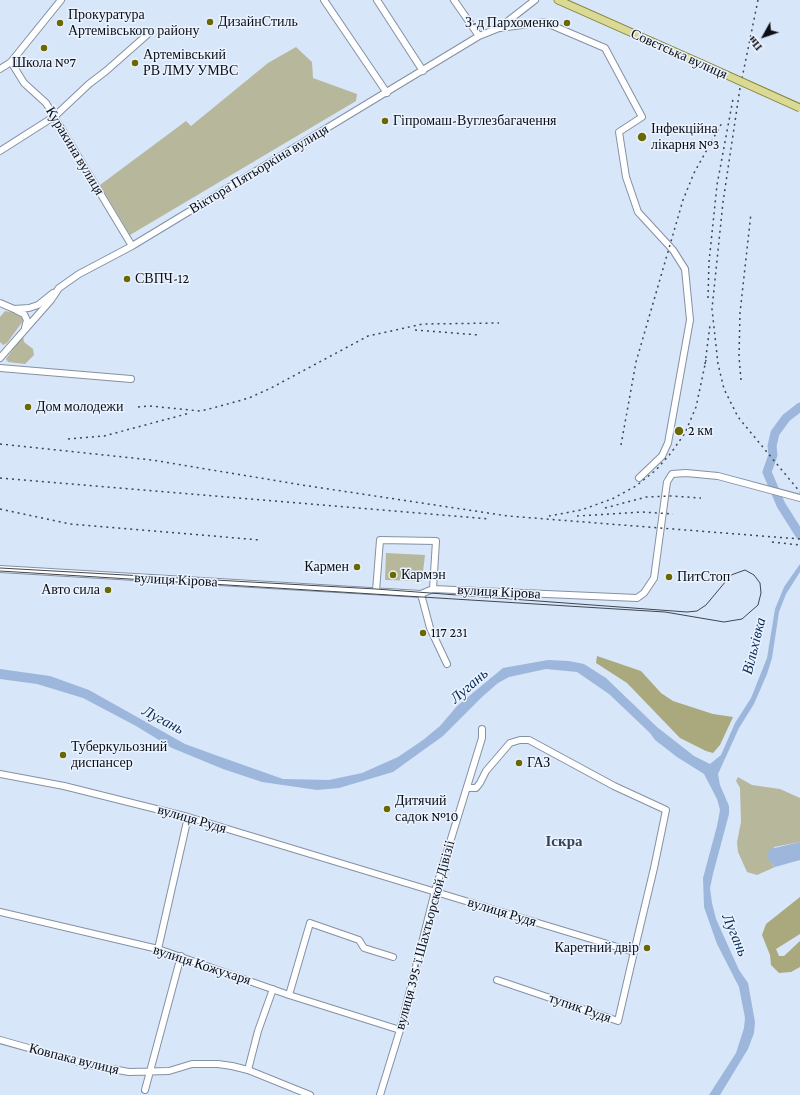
<!DOCTYPE html>
<html>
<head>
<meta charset="utf-8">
<style>
	body { margin:0 }
	#map { position:relative; width:800px; height:1095px; overflow:hidden; background:#d8e6fa; font-family:"Crimson Pro",serif }
	canvas { display:block }
	.north { position:absolute; left:744px; top:16px; width:40px; height:40px; -webkit-text-stroke:3px #eaf3ff; paint-order:stroke; rotate:230deg; font-size:11px; font-weight:700; line-height:16px; text-align:center; color:#0b0f16 }
	.north::after { content:''; display:block; margin:auto; width:14px; height:18px; background:#0b0f16; clip-path:polygon(50% 0,100% 100%,50% 72%,0 100%) }
</style>
</head>
<body>
<div id="map">
<canvas width="800" height="1095"></canvas>
<div class="north">Пн</div>
</div>
<script>
const ctx = document.querySelector('canvas').getContext('2d');
ctx.lineJoin = 'round';
function fill(path, color) {
  ctx.fillStyle = color;
  ctx.fill(path, 'evenodd');
}
function shape(rows) {
  const path = new Path2D();
  for (const r of rows) {
    path.moveTo(r[0], r[1]);
    for (let i = 2; i < r.length; i += 2) path.lineTo(r[i], r[i + 1]);
  }
  return path;
}
function trace(path, color, width, dash) {
  ctx.strokeStyle = color;
  ctx.lineWidth = width;
  ctx.lineCap = dash ? 'butt' : 'round';
  ctx.setLineDash(dash || []);
  ctx.stroke(path);
}
function drawText(font, color, halo, rows, align = 'center') {
  ctx.font = font + ' "Crimson Pro",serif';
  ctx.lineWidth = 3;
  ctx.setLineDash([]);
  ctx.textBaseline = 'middle';
  ctx.strokeStyle = halo;
  ctx.fillStyle = color;
  for (const [text, x, y, turn = 0] of rows) {
    ctx.save();
    ctx.translate(x, y);
    ctx.rotate((+turn || 0) * Math.PI / 180);
    ctx.textAlign = isNaN(turn) ? turn : align;
    if (halo) ctx.strokeText(text, 0, 0);
    ctx.fillText(text, 0, 0);
    ctx.restore();
  }
}
fill(shape([
	[296,47,312,62,313,78,357,94,356,101,130,235,100,185,186,121,191,126,268,63],
	[5,311,20,314,23,321,7,343,3,345,0,342,0,317],
	[23,336,24,342,33,349,34,355,25,364,8,362,6,359],
	[386,553,425,555,422,581,385,580],
	[738,777,752,785,780,789,800,798,800,842,774,847,771,863,775,867,757,875,747,872,738,852,737,842,741,822,740,788,736,781]
]), '#b7b79c');
fill(shape([
	[597,656,641,671,661,693,673,701,713,714,733,717,720,745,713,753,706,751,680,738,627,683,596,663],
	[800,897,800,934,776,949,779,956,784,956,800,941,800,967,791,972,779,973,771,965,770,955,762,935,766,924]
]), '#a9a97d');
fill(shape([
	[800,564,800,572,786,594,779,612,772,658,767,674,754,704,739,728,718,774,720,785,729,806,729,814,713,874,710,888,712,903,716,919,739,970,748,983,755,1022,754,1033,748,1049,720,1095,709,1095,736,1053,744,1028,745,1018,739,987,717,944,704,907,703,878,717,826,720,810,717,799,704,774,677,757,655,740,650,733,609,694,577,672,546,669,509,677,498,683,482,697,443,736,393,772,339,788,317,790,262,782,223,769,172,748,136,726,83,698,37,684,0,679,0,669,50,676,89,690,185,744,218,756,283,779,329,780,362,773,398,757,423,740,440,726,457,706,503,668,548,660,569,661,584,664,606,678,657,727,694,756,710,764,721,755,735,723,751,698,767,658,775,609,784,587],
	[800,842,800,860,775,867,771,863,768,857,768,852,770,849]
]), '#9cb7db');
trace(shape([
	[800,407,786,418,775,433,772,446,773,455,767,472,781,505,800,535]
]), '#9cb7db', 9);
const minor = shape([
	[324,0,387,93],
	[377,0,423,71],
	[454,0,479,36],
	[500,28,544,22,605,48,642,117,619,132,626,177,638,212,673,250,685,269,690,320,668,443,662,456,639,478],
	[11,62,24,83,46,103,132,246],
	[0,69,11,62,61,0],
	[0,151,55,116,89,84,106,71,148,34],
	[0,303,14,309,29,308,38,305,53,293],
	[16,310,24,314,27,320,25,328],
	[0,358,51,300,59,288,79,274,132,246,479,36,499,28,535,0],
	[0,368,131,379],
	[0,569,421,594,433,589,637,598,644,593,654,578,667,482,672,474,686,473,718,476,800,498],
	[376,591,380,540,436,541,433,589],
	[421,594,430,628,447,664],
	[0,774,64,786,188,817,634,952,654,868,666,810,614,786,529,740,520,740,510,743,486,771,480,783,476,788,467,788],
	[0,912,158,949,289,995,400,1030],
	[158,949,188,817],
	[497,980,618,1021,634,952],
	[289,995,310,923,359,940,364,948,393,957],
	[0,1040,89,1065,129,1072,169,1071,192,1064,218,1064,232,1066,248,1070,310,1095],
	[248,1070,258,1031,273,989],
	[145,1090,181,956],
	[380,1095,400,1030,435,891,482,738,482,729]
]);
const major = shape([
	[558,0,700,63]
]);
trace(minor, '#8491a3', 8);
trace(major, '#83833b', 9);
trace(minor, '#fff', 6);
trace(major, '#dbda95', 7);
trace(shape([
	[0,568,376,589,687,612,697,611,706,605,731,575,745,570,754,575,760,583,761,593,758,605,742,619,724,622,665,612,0,571]
]), '#3f4650', 1);
trace(shape([
	[758,0,740,88,723,202,712,309,718,364,724,389,738,417,800,492],
	[708,298,709,262,717,185,733,99],
	[415,330,479,335],
	[705,364,710,325],
	[741,380,739,357,740,313,751,213],
	[138,407,150,406,200,411,213,408,249,398,271,388,368,336,423,324,499,323],
	[68,439,104,436,190,413],
	[0,444,152,460,302,485,508,516,800,539],
	[621,445,636,362,683,200,694,173,723,121],
	[0,478,489,519],
	[605,508,646,497,671,496,701,498],
	[0,509,70,524,260,540],
	[549,516,581,510,612,499,636,486,656,470,671,453,685,433,696,407,706,360],
	[577,516,641,512,673,514],
	[772,542,800,545]
]), '#3f4650', 1.5, [2, 4]);
const majorBridge = shape([
	[700,63,800,108]
]);
trace(majorBridge, '#83833b', 9, []);
trace(majorBridge, '#dbda95', 7);
for (const [x, y, r, color] of [
	[210,22,4,"#6b6802"],
	[60,23,4,"#6b6802"],
	[567,23,4,"#6b6802"],
	[44,48,4,"#6b6802"],
	[135,63,4,"#6b6802"],
	[385,121,4,"#6b6802"],
	[642,137,5,"#6b6802"],
	[127,279,4,"#6b6802"],
	[28,407,4,"#6b6802"],
	[679,431,5,"#6b6802"],
	[357,567,4,"#6b6802"],
	[393,575,4,"#6b6802"],
	[669,577,4,"#6b6802"],
	[108,590,4,"#6b6802"],
	[423,633,4,"#6b6802"],
	[63,755,4,"#6b6802"],
	[519,763,4,"#6b6802"],
	[387,809,4,"#6b6802"],
	[647,948,4,"#6b6802"]
]) {
  const dot = new Path2D();
  dot.arc(x, y, r, 0, 2 * Math.PI);
  ctx.fillStyle = color;
  ctx.fill(dot);
  trace(dot, '#eaf3ff', 1.5);
}
drawText('14px', '#0b0f16', '#eaf3ff', [
	["Прокуратура",68,15],
	["Артемівського району",68,31],
	["ДизайнСтиль",218,22],
	["З-д Пархоменко",559,23,"right"],
	["Артемівський",143,55],
	["РВ ЛМУ УМВС",143,71],
	["Школа №7",44,63,"center"],
	["Гіпромаш-Вуглезбагачення",393,121],
	["Інфекційна",651,129],
	["лікарня №3",651,145],
	["СВПЧ-12",135,279],
	["Дом молодежи",36,407],
	["2 км",688,431],
	["Кармен",349,567,"right"],
	["Кармэн",401,575],
	["ПитСтоп",677,577],
	["Авто сила",100,590,"right"],
	["117 231",431,633],
	["Туберкульозний",71,747],
	["диспансер",71,763],
	["ГАЗ",527,763],
	["Дитячий",395,801],
	["садок №10",395,817],
	["Каретний двір",639,948,"right"]
], 'left');
drawText('14px', '#0b0f16', '#eaf3ff', [
	["Совєтська вулиця",679,54,24],
	["Куракина вулиця",75,151,59],
	["Віктора Пятьоркіна вулиця",259,169,-31],
	["вулиця Кірова",176,580,3],
	["вулиця Кірова",499,592,3],
	["вулиця Рудя",192,819,16],
	["вулиця Рудя",502,912,17],
	["вулиця 395-ї Шахтьорской Дівізіі",425,935,-75],
	["вулиця Кожухаря",202,965,18],
	["тупик Рудя",580,1008,19],
	["Ковпака вулиця",74,1059,14]
]);
drawText('italic 15px', '#062a57', '#eaf3ff', [
	["Вільхівка",754,646,-76],
	["Лугань",469,686,-41],
	["Лугань",163,720,28],
	["Лугань",735,935,67]
]);
drawText('bold 15px', '#374352', '#eaf3ff', [
	["Іскра",564,841]
]);
</script>
</body>
</html>
